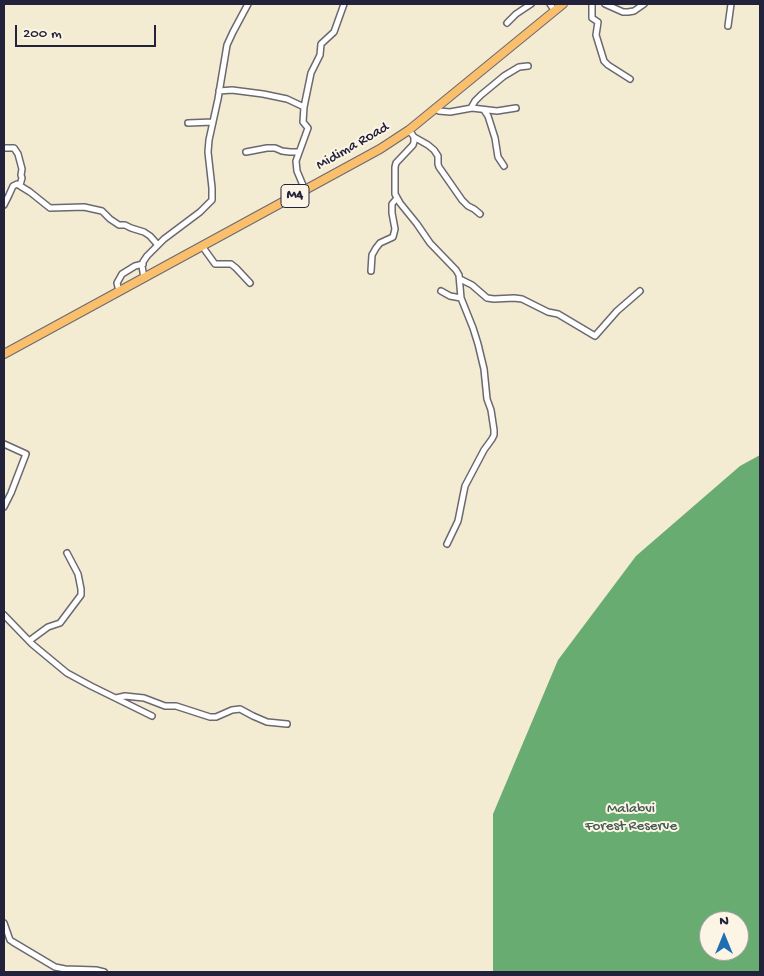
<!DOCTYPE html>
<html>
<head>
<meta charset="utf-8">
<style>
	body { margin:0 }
	#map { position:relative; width:764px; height:976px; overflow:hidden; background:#f3ebd2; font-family:"Gochi Hand",sans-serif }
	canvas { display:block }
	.frame { position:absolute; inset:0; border:5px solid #22223b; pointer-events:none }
	.north { position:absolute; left:699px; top:911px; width:50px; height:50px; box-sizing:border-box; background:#fcf5e5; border:1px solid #a5a1a1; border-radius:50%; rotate:0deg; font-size:14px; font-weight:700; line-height:20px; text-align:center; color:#22223b }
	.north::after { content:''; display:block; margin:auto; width:18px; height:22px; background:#1f6fb2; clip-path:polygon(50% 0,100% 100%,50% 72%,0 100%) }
	.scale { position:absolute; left:15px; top:25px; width:141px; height:22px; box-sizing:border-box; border:2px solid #22223b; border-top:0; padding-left:6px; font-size:15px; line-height:18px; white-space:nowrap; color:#22223b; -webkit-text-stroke:4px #fcf5e5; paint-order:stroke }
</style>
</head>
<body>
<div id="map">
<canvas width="764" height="976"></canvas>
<div class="frame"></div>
<div class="north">N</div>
<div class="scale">200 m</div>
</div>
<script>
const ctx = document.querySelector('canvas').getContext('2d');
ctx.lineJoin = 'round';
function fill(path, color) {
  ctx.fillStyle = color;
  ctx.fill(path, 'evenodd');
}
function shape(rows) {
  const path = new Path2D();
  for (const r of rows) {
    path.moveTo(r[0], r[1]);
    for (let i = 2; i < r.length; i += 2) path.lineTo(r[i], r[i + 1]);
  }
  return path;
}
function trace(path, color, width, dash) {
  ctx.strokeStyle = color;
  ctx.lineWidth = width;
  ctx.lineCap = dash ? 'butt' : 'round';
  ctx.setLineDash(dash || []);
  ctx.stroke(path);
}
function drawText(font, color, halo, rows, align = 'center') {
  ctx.font = font + ' "Gochi Hand",sans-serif';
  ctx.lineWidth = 4;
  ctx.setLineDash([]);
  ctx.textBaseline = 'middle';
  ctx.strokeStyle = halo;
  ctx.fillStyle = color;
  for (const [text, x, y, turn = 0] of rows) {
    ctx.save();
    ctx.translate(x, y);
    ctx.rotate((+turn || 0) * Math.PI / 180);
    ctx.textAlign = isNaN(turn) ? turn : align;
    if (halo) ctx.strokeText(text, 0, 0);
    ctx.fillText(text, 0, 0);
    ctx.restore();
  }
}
fill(shape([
	[760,455,760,972,493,972,493,814,558,660,636,556,740,466],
	[709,921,739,921,739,951,709,951]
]), '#68ac71');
const street = shape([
	[550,4,555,11],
	[592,4,592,18,598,22,596,35,604,61,608,65,630,79],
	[605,4,623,12,628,12,634,11,644,4],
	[507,23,516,14,531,4],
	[728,26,731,4],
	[219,91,232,90,263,94,287,99,304,107],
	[435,108,439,111,450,112,472,108,497,111,516,108],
	[471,108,475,101,481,95,504,76,519,67,528,66],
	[484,110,488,116,495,138,498,157,504,166],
	[188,123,213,122],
	[409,130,414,137,414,142,413,145,396,163,395,167,395,194,400,203,417,224,430,243,456,270,459,275,461,298,473,328,478,344,484,369,487,399,491,410,494,430,494,435,492,439,484,450,465,486,458,521,447,544],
	[414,137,428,145,434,150,438,156,438,164,439,167,462,200,468,206,474,209,480,214],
	[4,148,14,148,18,154,22,169,21,175,22,178,20,185],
	[246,152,267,148,275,148,282,151,290,152,299,152],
	[305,190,297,171,296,161,308,128,303,122,304,107,311,73,320,55,321,44,334,32,344,4],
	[4,205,9,195,13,186,17,184,30,192,50,208,84,207,102,211,110,219,119,225,125,225,131,228,144,232,150,236,158,245],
	[202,246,215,264,231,264,236,268,250,283],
	[371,271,372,255,376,248,380,243,393,237,395,229,392,213,392,204,397,198],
	[144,278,142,266,143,262,147,256,164,239,200,212,212,200,212,188,208,152,209,140,218,99,227,45,233,32,248,4],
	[460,279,472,285,487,298,494,299,514,298,522,299,548,312,558,314,595,336,617,311,640,291],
	[119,291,117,283,122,274,135,266,143,264],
	[441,291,450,296,461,298],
	[4,444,26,454,11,493,4,507],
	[4,615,32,644,67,673,91,686,152,716],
	[29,641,48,627,60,623,81,595,81,589,78,574,67,553],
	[116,698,125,696,144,698,165,706,176,706,210,717,216,717,232,710,240,709,253,716,267,722,287,724],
	[4,923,10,940,13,942,55,967,65,969,96,970,104,972]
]);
const primary = shape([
	[4,354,380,149,409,130,563,4]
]);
trace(street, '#6b6870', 8);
trace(primary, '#6b6870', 10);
trace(street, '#fff', 5);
trace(primary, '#f9bf6c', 8);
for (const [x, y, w] of [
	[295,196,28]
]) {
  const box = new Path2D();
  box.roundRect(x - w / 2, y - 11.5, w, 23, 4);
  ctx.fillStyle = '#fcf5e5';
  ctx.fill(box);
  trace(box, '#22223b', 1);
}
drawText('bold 14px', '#22223b', null, [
	["M4",295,196]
]);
drawText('15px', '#22223b', '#fcf5e5', [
	["Midima Road",353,147,-30]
]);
drawText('15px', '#435c54', '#fcf5e5', [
	["Malabvi",631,810],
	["Forest Reserve",631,827]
]);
</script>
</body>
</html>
